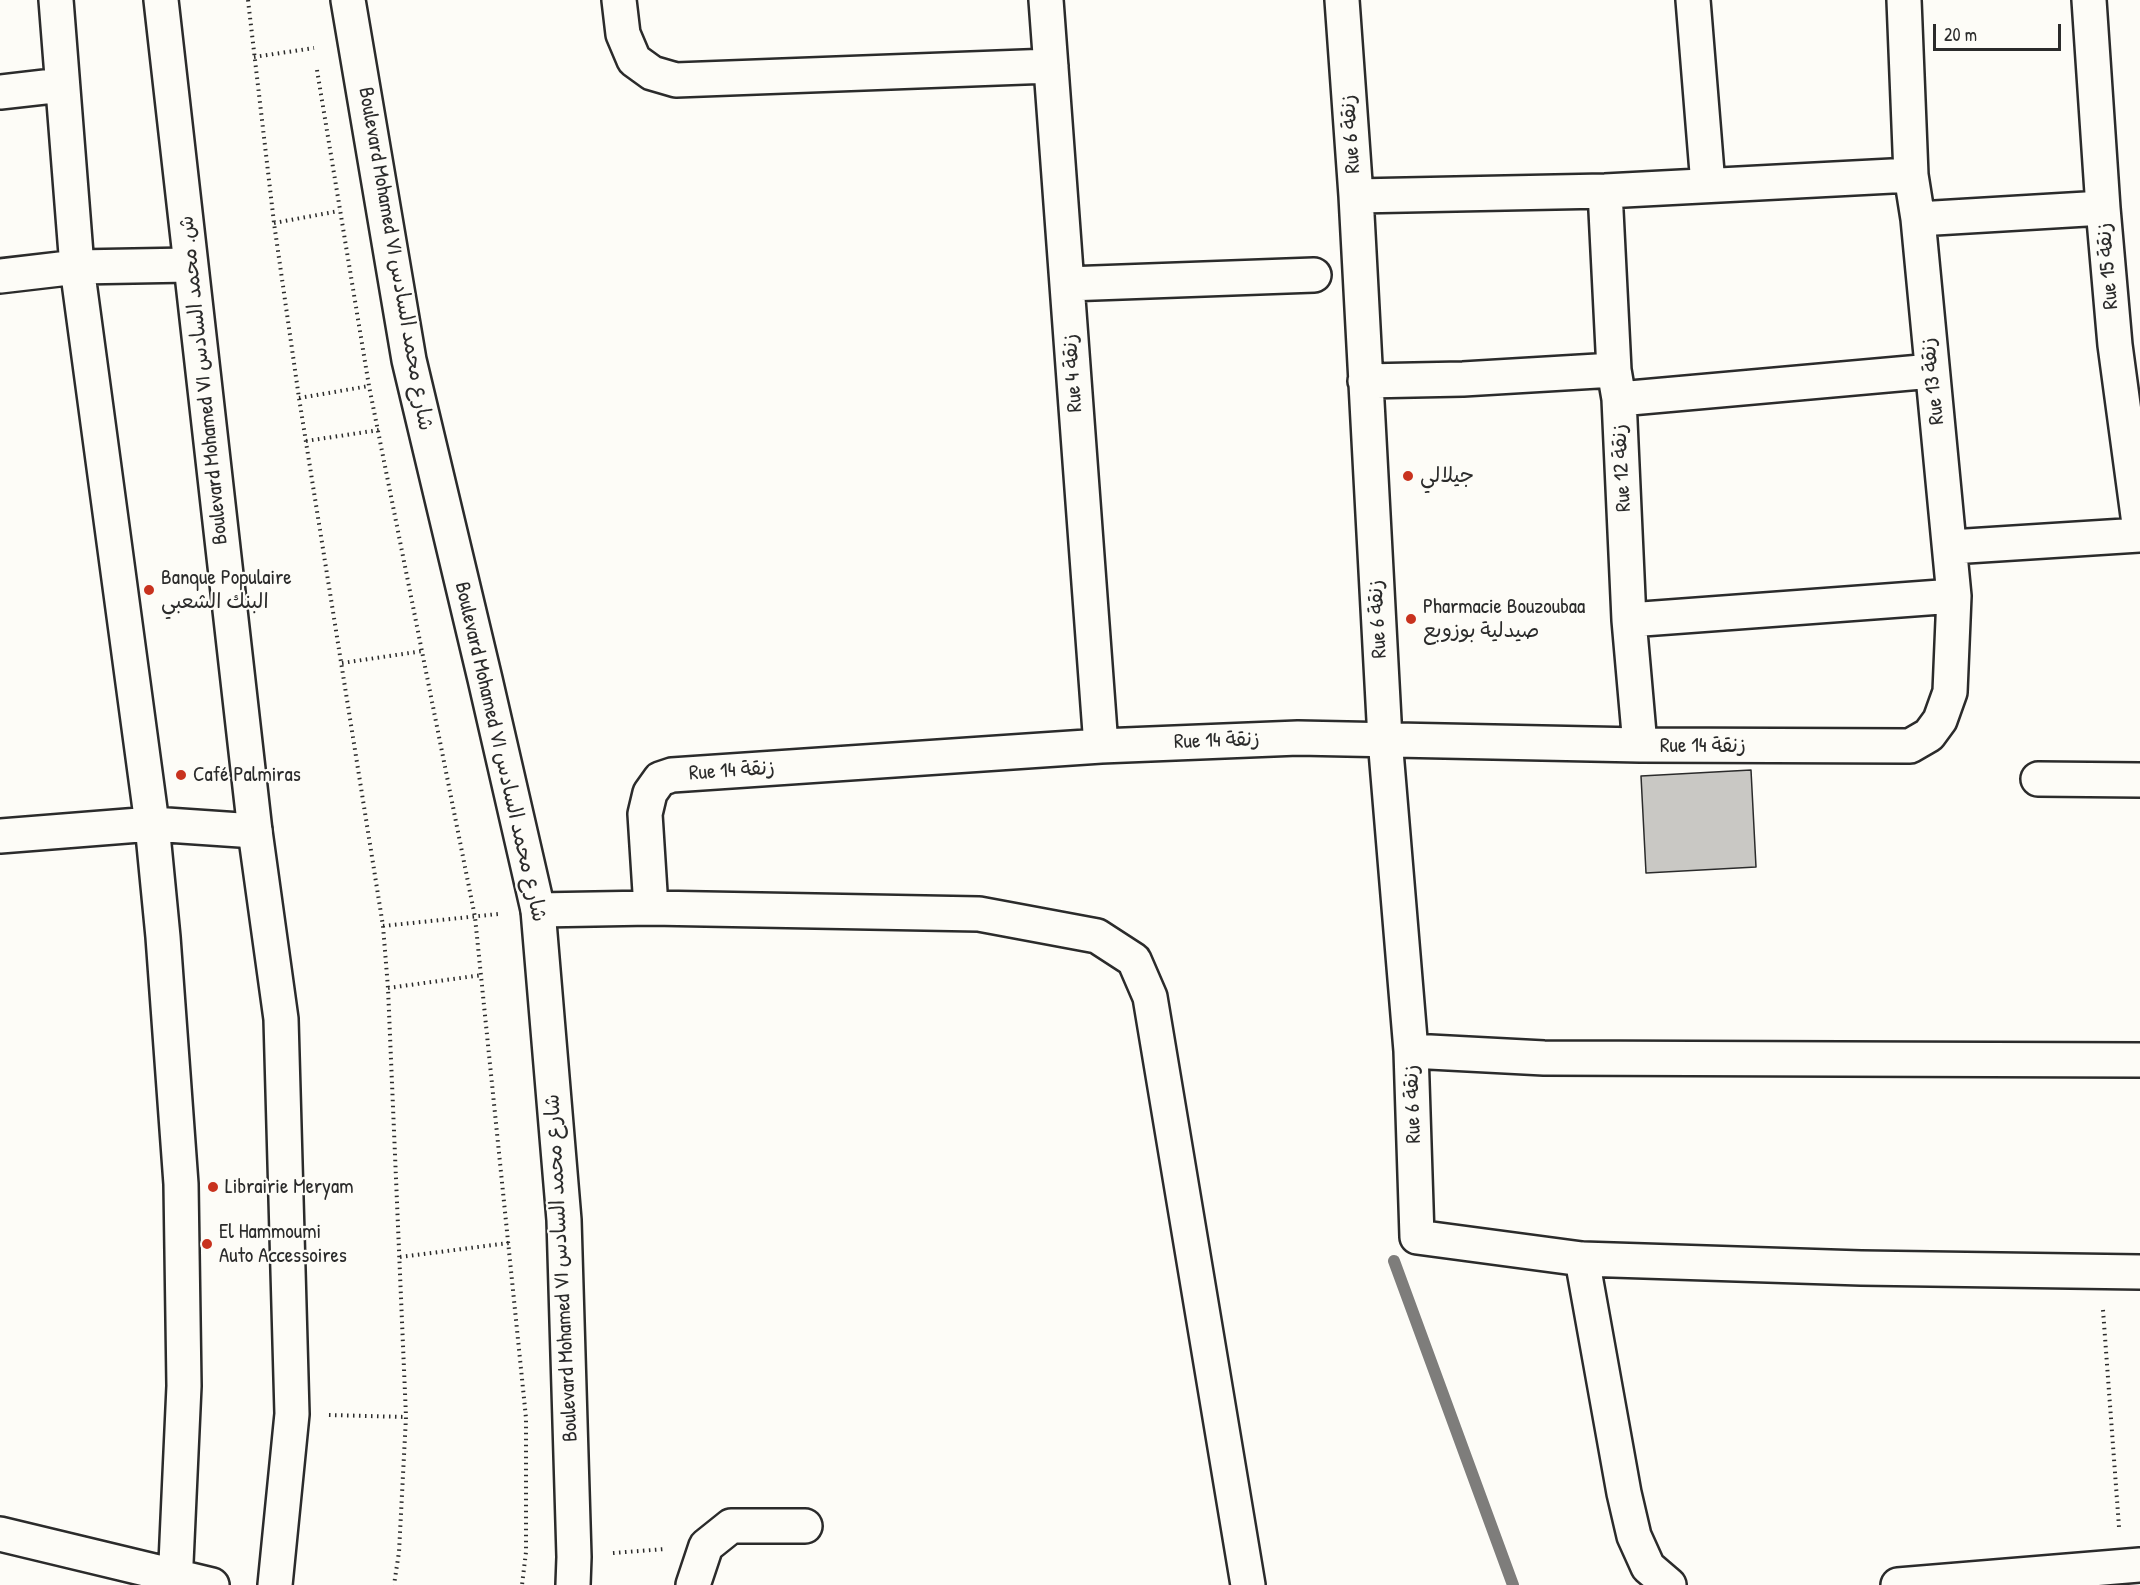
<!DOCTYPE html>
<html>
<head>
<meta charset="utf-8">
<style>
	body { margin:0 }
	#map { position:relative; width:2140px; height:1585px; overflow:hidden; background:#fdfcf7; font-family:"Patrick Hand",sans-serif }
	canvas { display:block }
	.scale { position:absolute; left:1933px; top:24px; width:128px; height:27px; box-sizing:border-box; border:3px solid #2b2b2b; border-top:0; padding-left:8px; font-size:18px; line-height:21px; white-space:nowrap; color:#2b2b2b; -webkit-text-stroke:4px #fdfcf7; paint-order:stroke }
</style>
</head>
<body>
<div id="map">
<canvas width="2140" height="1585"></canvas>
<div class="scale">20 m</div>
</div>
<script>
const ctx = document.querySelector('canvas').getContext('2d');
ctx.lineJoin = 'round';
function shape(rows) {
  const path = new Path2D();
  for (const r of rows) {
    path.moveTo(r[0], r[1]);
    for (let i = 2; i < r.length; i += 2) path.lineTo(r[i], r[i + 1]);
  }
  return path;
}
function trace(path, color, width, dash) {
  ctx.strokeStyle = color;
  ctx.lineWidth = width;
  ctx.lineCap = dash ? 'butt' : 'round';
  ctx.setLineDash(dash || []);
  ctx.stroke(path);
}
function fill(path, color) {
  ctx.fillStyle = color;
  ctx.fill(path, 'evenodd');
}
function drawText(font, color, halo, rows, align = 'center') {
  ctx.font = font + ' "Patrick Hand","Playpen Sans Arabic",sans-serif';
  ctx.lineWidth = 4.5;
  ctx.setLineDash([]);
  ctx.textBaseline = 'middle';
  ctx.strokeStyle = halo;
  ctx.fillStyle = color;
  for (const [text, x, y, turn = 0] of rows) {
    ctx.save();
    ctx.translate(x, y);
    ctx.rotate((+turn || 0) * Math.PI / 180);
    ctx.textAlign = isNaN(turn) ? turn : align;
    if (halo) ctx.strokeText(text, 0, 0);
    ctx.fillText(text, 0, 0);
    ctx.restore();
  }
}
trace(shape([
	[1394,1261,1513,1585]
]), '#7e7d7b', 12);
const building = shape([
	[1751,770,1756,867,1646,873,1641,776,1751,770]
]);
fill(building, '#c9c8c4');
trace(building, '#2b2b2b', 1.5);
const street = shape([
	[56,0,77,267,152,824,163,937,181,1184,184,1386,175,1585],
	[619,0,623,34,634,60,652,73,676,80,1051,66],
	[1046,0,1101,746],
	[1342,0,1356,196,1385,739,1411,1051,1417,1237,1582,1259,1861,1268,2140,1272],
	[1693,0,1708,185],
	[2089,0,2103,208,2115,345,2140,531],
	[0,92,62,85],
	[1605,191,1614,370,1619,399,1629,620,1640,745],
	[1356,196,1605,191,1911,175],
	[1918,219,2103,208],
	[0,276,77,267,190,265],
	[1067,284,1314,275],
	[1365,381,1463,379,1614,370],
	[1619,399,1932,371],
	[1951,547,2140,535],
	[1629,620,1954,596],
	[2038,779,2140,780],
	[0,836,152,824,255,831],
	[651,908,645,814,650,793,660,779,672,775,1101,746,1298,738,1640,745,1910,746,1929,735,1940,720,1950,692,1954,596,1918,219,1911,175,1904,0],
	[538,910,651,908,979,914,1097,936,1134,960,1150,997,1248,1585],
	[1411,1051,1544,1058,2140,1060],
	[1582,1259,1624,1493,1634,1536,1648,1567,1669,1585],
	[0,1534,212,1585],
	[693,1585,706,1546,731,1526,805,1526],
	[1898,1585,2140,1565]
]);
const secondary = shape([
	[161,0,255,831,281,1019,292,1414,275,1585],
	[348,0,409,360,485,679,538,910,564,1220,574,1557,573,1585]
]);
trace(street, '#2b2b2b', 38);
trace(secondary, '#2b2b2b', 38);
trace(shape([
	[248,0,274,223,299,398,383,926,388,988,406,1417,399,1552,394,1585],
	[254,57,314,48],
	[317,70,369,386,475,917,526,1418,526,1552,522,1585],
	[274,223,339,211],
	[299,398,369,386],
	[306,441,379,430],
	[342,663,423,651],
	[383,926,498,914],
	[388,988,482,975],
	[400,1257,509,1243],
	[2103,1310,2119,1527],
	[329,1415,406,1417],
	[613,1553,665,1549]
]), '#2b2b2b', 4, [1.5, 4.5]);
trace(street, '#fdfcf7', 33);
trace(secondary, '#fdfcf7', 33);
for (const [x, y, r, color] of [
	[1408,476,6,"#c8321e"],
	[149,590,6,"#c8321e"],
	[1411,619,6,"#c8321e"],
	[181,775,6,"#c8321e"],
	[213,1187,6,"#c8321e"],
	[207,1244,6,"#c8321e"]
]) {
  const dot = new Path2D();
  dot.arc(x, y, r, 0, 2 * Math.PI);
  ctx.fillStyle = color;
  ctx.fill(dot);
  trace(dot, '#fdfcf7', 2);
}
drawText('21px', '#2b2b2b', '#fdfcf7', [
	["Rue 6 زنقة",1351,134,-94],
	["Boulevard Mohamed VI شارع محمد السادس",395,259,80],
	["Rue 15 زنقة",2108,266,-95],
	["Rue 4 زنقة",1073,373,-94],
	["Boulevard Mohamed VI ش. محمد السادس",204,380,-96],
	["Rue 13 زنقة",1933,381,-96],
	["Rue 12 زنقة",1622,468,-93],
	["Rue 6 زنقة",1378,619,-93],
	["Rue 14 زنقة",1217,741,-2],
	["Rue 14 زنقة",1703,746],
	["Boulevard Mohamed VI شارع محمد السادس",500,752,77],
	["Rue 14 زنقة",732,771,-4],
	["Rue 6 زنقة",1413,1104,-92],
	["Boulevard Mohamed VI شارع محمد السادس",562,1268,-93]
]);
drawText('21px', '#2b2b2b', '#fdfcf7', [
	["جيلالي",1420,476],
	["Banque Populaire",161,578],
	["البنك الشعبي",161,602],
	["Pharmacie Bouzoubaa",1423,607],
	["صيدلية بوزوبع",1423,631],
	["Café Palmiras",193,775],
	["Librairie Meryam",225,1187],
	["El Hammoumi",219,1232],
	["Auto Accessoires",219,1256]
], 'left');
</script>
</body>
</html>
